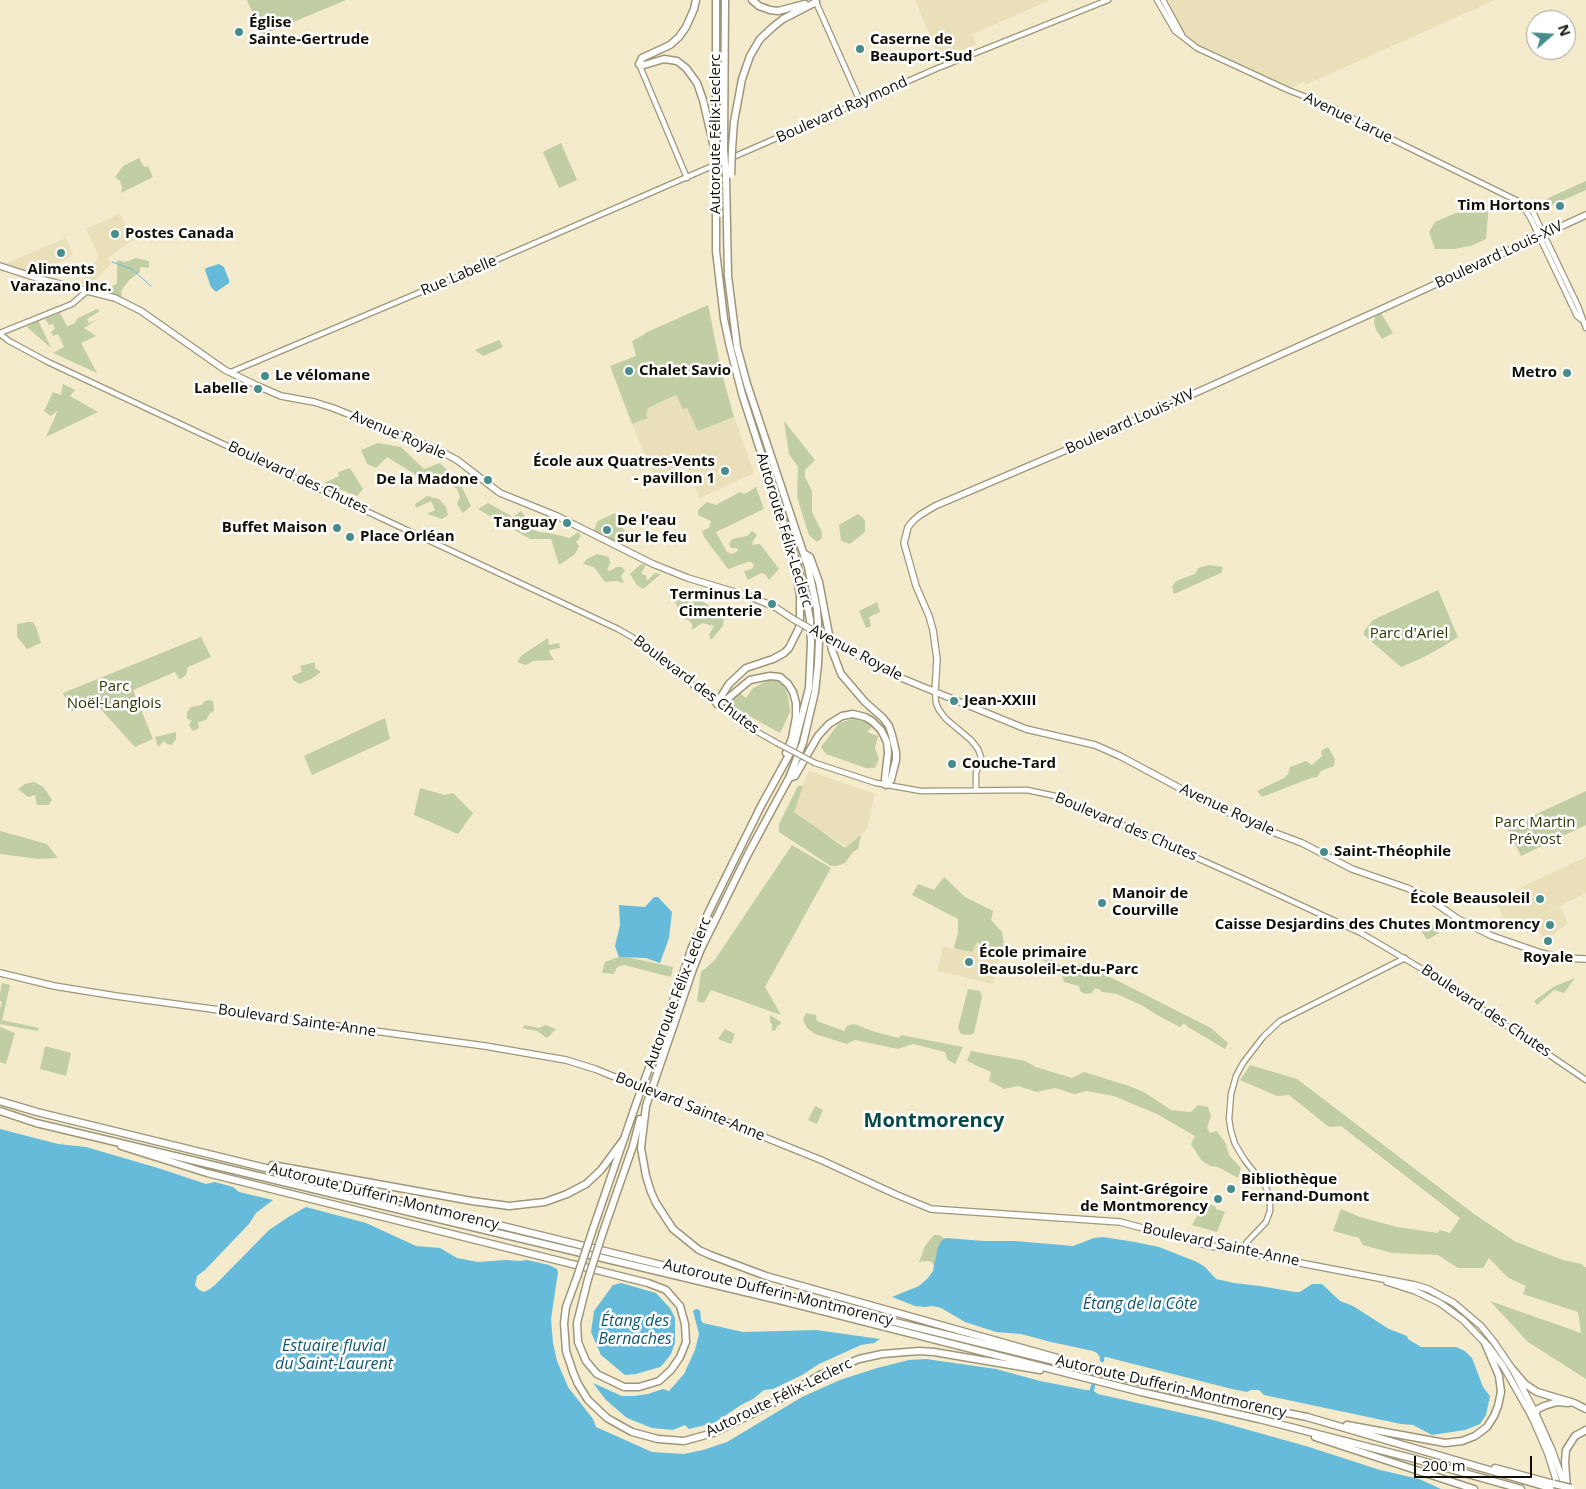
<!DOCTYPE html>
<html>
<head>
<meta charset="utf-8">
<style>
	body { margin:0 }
	#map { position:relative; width:1586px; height:1489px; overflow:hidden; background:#f3ebcc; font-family:"Open Sans",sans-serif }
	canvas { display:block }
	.north { position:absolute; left:1526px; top:10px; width:50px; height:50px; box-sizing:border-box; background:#fff; border:1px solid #a09f9b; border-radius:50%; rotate:71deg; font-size:14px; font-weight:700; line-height:20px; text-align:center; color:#110f05 }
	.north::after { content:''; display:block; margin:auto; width:18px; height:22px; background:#468d8b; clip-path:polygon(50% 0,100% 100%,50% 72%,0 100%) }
	.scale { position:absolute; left:1414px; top:1456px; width:118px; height:22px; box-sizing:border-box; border:2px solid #110f05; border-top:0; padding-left:6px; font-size:15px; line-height:18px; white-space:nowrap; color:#110f05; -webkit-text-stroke:4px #fff; paint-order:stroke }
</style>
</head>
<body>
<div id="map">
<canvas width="1586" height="1489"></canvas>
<div class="north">N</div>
<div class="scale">200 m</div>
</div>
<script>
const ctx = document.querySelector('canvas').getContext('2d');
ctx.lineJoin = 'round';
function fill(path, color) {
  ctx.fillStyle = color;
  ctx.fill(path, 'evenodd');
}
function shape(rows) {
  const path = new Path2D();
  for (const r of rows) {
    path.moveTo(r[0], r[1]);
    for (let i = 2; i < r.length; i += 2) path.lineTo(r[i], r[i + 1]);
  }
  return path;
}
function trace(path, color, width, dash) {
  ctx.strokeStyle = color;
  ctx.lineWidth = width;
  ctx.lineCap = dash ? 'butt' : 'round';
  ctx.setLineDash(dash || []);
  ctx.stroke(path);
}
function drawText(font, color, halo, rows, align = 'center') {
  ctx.font = font + ' "Open Sans",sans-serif';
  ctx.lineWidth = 5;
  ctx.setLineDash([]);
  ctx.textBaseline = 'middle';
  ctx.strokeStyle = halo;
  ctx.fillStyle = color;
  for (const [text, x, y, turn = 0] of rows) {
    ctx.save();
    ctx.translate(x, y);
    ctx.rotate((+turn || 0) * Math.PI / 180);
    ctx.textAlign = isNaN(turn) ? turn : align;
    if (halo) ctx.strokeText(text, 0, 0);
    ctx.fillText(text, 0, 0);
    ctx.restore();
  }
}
fill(shape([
	[915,0,1050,0,973,34,976,44,940,60],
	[1169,0,1495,0,1305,85,1304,81,1288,90,1197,48,1183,36],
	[120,214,133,240,108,258,111,264,84,291,73,288,94,270,91,265,96,261,98,257,98,254,86,229],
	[66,238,73,256,30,276,0,266],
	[677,395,683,408,687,407,698,431,734,417,754,473,700,498,685,464,655,477,632,424,647,418,646,415,648,408],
	[809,771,875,794,867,829,849,847,790,815],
	[1586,857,1586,893,1531,920,1560,907,1568,923,1547,940,1536,930,1526,933,1523,924,1513,929,1509,922,1495,929,1491,934,1478,928,1503,916,1497,904,1524,886],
	[958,933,1001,953,993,984,937,971,943,946,953,949]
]), '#e9dfb9');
fill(shape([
	[247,0,346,0,262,35],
	[561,143,577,180,559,188,543,152],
	[139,158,144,167,148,166,153,177,121,193,122,187,120,181,115,177,123,166],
	[1586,181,1586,190,1541,210,1537,203],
	[1487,209,1488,214,1486,239,1471,246,1454,249,1435,249,1429,232,1435,222,1456,213],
	[136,258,149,261,149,268,140,267,140,272,129,280,121,291,122,297,96,289,98,284,110,288,117,283,117,260,125,262],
	[708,305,722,374,734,417,698,431,687,408,683,409,676,395,648,408,646,415,648,418,632,424,610,366,636,356,632,341,645,334,645,333],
	[97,309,100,311,87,319,89,323,98,319,84,328,96,336,81,343,97,373,53,353,64,347,58,334,53,336,51,332,55,329,53,324,49,325,45,319,60,313,67,326,74,324,78,318],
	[1381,313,1393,333,1382,339,1376,330,1374,322,1375,317],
	[38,320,51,348,27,327],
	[499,340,503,347,483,356,475,350],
	[63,384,75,390,70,396,98,412,46,437,58,410,51,416,44,411,53,392,61,395],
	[784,421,815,460,805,470,805,477,812,491,812,512,822,532,822,538,817,542,809,535,797,497,798,467,789,454],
	[378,443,401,447,424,469,440,463,460,483,471,506,463,513,457,504,460,497,457,489,435,474,426,481,387,457,376,468,367,464,361,450],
	[350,468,363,489,357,496,324,483,339,476,338,472],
	[756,487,764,509,716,532,727,552,732,554,738,551,737,548,731,548,729,544,732,539,747,536,752,531,757,535,753,541,752,545,760,544,779,569,769,580,765,574,761,573,748,580,744,571,752,569,754,566,752,562,748,562,728,569,704,537,702,531,709,528,711,521,698,515,698,510,707,502,716,505,740,492,745,494],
	[427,496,439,499,446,507,448,515,442,519,427,514,435,510,431,501,416,508,415,504],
	[488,503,513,517,521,511,526,517,517,525,525,530,530,528,539,532,549,533,570,538,578,532,581,536,576,542,579,546,575,554,559,565,551,539,530,539,478,509],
	[615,513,625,532,614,544,592,534,598,521],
	[858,514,865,520,865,532,850,544,841,541,839,525],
	[597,554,609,557,610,563,607,570,610,571,616,567,622,567,625,571,621,576,624,583,616,581,605,582,594,567,583,564,587,559],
	[641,564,646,565,641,573,646,576,647,581,655,573,661,574,643,589,637,585,630,574],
	[1209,565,1223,567,1221,573,1174,594,1172,587,1176,581,1195,574,1198,568],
	[1438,590,1458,637,1442,647,1422,658,1401,667,1364,635,1364,631,1373,620],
	[673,593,679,598,692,603,697,598,724,615,723,626,711,640,709,635,714,626,702,623,692,630,692,624,688,620,683,619,687,614,691,613,690,610,687,607,679,610,674,600,670,599,669,597],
	[877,602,880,612,869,617,871,626,866,628,859,611],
	[28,622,33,622,36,627,41,643,27,649,17,637,17,624],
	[201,637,211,657,188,667,186,675,182,678,179,679,175,672,133,690,153,739,135,747,96,704,71,711,63,693],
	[548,638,549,645,559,643,560,648,550,650,549,652,554,660,533,661,526,665,517,662,522,655],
	[315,662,315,668,321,672,311,679,299,684,293,680,292,676,302,672,300,666],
	[775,678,784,686,788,696,790,712,780,733,730,705,738,692,746,698,752,689,766,681],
	[210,700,213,701,214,711,210,713,206,720,198,722,199,728,193,731,189,725,192,720,187,719,187,712,191,707,202,705,205,701],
	[385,718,390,739,312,775,304,756],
	[856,718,871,725,872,727,867,732,878,736,875,748,879,759,875,768,866,768,826,754,821,747,839,723],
	[176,732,176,739,172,745,167,744,164,741,158,747,155,737],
	[1328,747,1335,759,1334,766,1321,771,1317,777,1311,778,1262,797,1257,791,1284,778,1288,774,1290,767,1306,761,1312,765,1322,756,1321,751],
	[34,782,42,786,47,792,52,800,49,805,37,805,35,795,28,797,18,789,25,784],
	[798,786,803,786,794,812,845,848,861,835,858,849,853,852,845,863,837,866,831,866,779,832,779,824],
	[420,788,445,795,453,793,473,813,458,834,414,815],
	[1586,791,1586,825,1521,856,1507,828],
	[0,831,47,844,58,858,38,859,0,854],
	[792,845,831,868,765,987,781,1015,711,990,704,1003,697,1001,701,972,714,961],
	[944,877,965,897,993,911,991,920,1002,932,1005,952,997,951,977,942,972,952,954,948,958,933,958,919,912,895,918,884,934,890],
	[1431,923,1439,933,1427,940,1420,929],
	[1025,948,1038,950,1060,965,1067,966,1072,962,1104,974,1211,1028,1228,1043,1225,1049,1188,1027,1184,1023,1180,1027,1157,1015,1143,1006,1117,994,1102,992,1099,989,1095,988,1092,993,1085,994,1080,991,1079,986,1064,982,1061,970,1042,960,1031,957,1025,961,1024,959],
	[621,956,673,967,671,977,624,965,617,967,614,974,602,973,605,962],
	[1575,978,1564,993,1554,990,1537,1005,1534,1001,1553,987],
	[2,983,10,985,2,1020,39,1028,37,1031,0,1024,0,1009,2,1002,0,1001,0,993],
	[968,989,980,991,982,997,974,1033,970,1035,961,1034,958,1028],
	[806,1013,816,1015,817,1021,844,1031,847,1026,854,1024,875,1032,899,1038,901,1035,963,1047,955,1064,948,1060,945,1052,913,1044,898,1049,855,1040,847,1044,815,1034,807,1028,803,1020],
	[770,1015,781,1022,780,1025,777,1026,776,1030,772,1031,772,1024,770,1022],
	[525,1025,539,1028,545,1025,556,1029,547,1038,537,1031,522,1028],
	[0,1027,15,1033,6,1064,0,1062],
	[725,1029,735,1034,731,1044,718,1039],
	[45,1046,71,1053,66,1076,40,1069],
	[971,1051,1025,1061,1036,1067,1072,1078,1084,1072,1129,1086,1144,1092,1171,1110,1191,1112,1198,1105,1208,1107,1211,1116,1207,1128,1210,1133,1217,1131,1226,1144,1229,1155,1241,1168,1238,1178,1218,1167,1210,1166,1201,1160,1191,1144,1195,1136,1157,1114,1114,1096,1087,1091,1074,1094,1055,1088,1037,1092,1018,1086,1004,1089,989,1081,991,1072,967,1061],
	[1250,1065,1297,1079,1474,1214,1516,1242,1563,1260,1582,1264,1584,1267,1586,1267,1586,1379,1528,1342,1490,1301,1581,1333,1578,1312,1523,1294,1526,1286,1507,1277,1489,1258,1483,1268,1458,1268,1438,1255,1392,1253,1363,1245,1359,1238,1333,1231,1341,1209,1360,1217,1397,1227,1438,1233,1440,1230,1450,1233,1460,1218,1341,1126,1329,1127,1289,1095,1277,1096,1240,1080],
	[815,1106,823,1110,817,1124,808,1120],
	[1205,1202,1216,1207,1216,1209,1225,1212,1217,1232,1192,1225],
	[934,1235,939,1235,944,1238,935,1269,932,1262,928,1261,919,1262,925,1246]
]), '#c1cda3');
fill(shape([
	[219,264,224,267,229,280,229,283,216,292,211,287,205,270,206,268],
	[654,897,658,897,672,912,669,938,660,963,646,958,619,957,615,946,620,925,619,905,645,907],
	[0,1129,58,1144,86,1147,158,1168,206,1184,215,1182,233,1187,239,1192,273,1200,256,1213,249,1224,205,1270,197,1276,195,1285,199,1290,204,1292,210,1289,216,1284,269,1230,290,1216,306,1207,366,1223,416,1246,440,1248,457,1258,478,1262,506,1260,520,1261,527,1260,549,1265,557,1269,558,1272,551,1319,553,1343,557,1361,568,1387,593,1419,596,1427,652,1452,684,1454,703,1450,727,1442,802,1397,840,1380,877,1368,909,1360,926,1359,996,1369,1040,1381,1086,1390,1092,1390,1098,1394,1213,1420,1309,1447,1380,1470,1419,1479,1441,1489,0,1489],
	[1103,1237,1135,1242,1159,1247,1197,1262,1205,1267,1216,1279,1234,1283,1260,1286,1295,1292,1300,1292,1312,1284,1322,1284,1340,1301,1353,1306,1389,1329,1407,1336,1408,1339,1421,1347,1456,1347,1465,1351,1472,1358,1483,1387,1490,1396,1486,1415,1480,1424,1465,1430,1432,1435,1413,1425,1401,1424,1316,1406,1264,1395,1259,1390,1251,1390,1247,1392,1232,1389,1106,1357,1102,1358,1099,1356,1097,1353,1093,1351,1051,1342,1021,1334,996,1332,965,1322,941,1308,932,1306,926,1307,915,1306,892,1297,919,1286,928,1278,933,1271,938,1247,943,1239,946,1238,984,1241,1015,1241,1073,1246,1094,1238],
	[621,1283,656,1293,670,1308,675,1318,675,1343,671,1354,664,1363,660,1367,636,1374,625,1375,601,1355,591,1332,594,1311,613,1285],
	[696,1309,700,1310,701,1320,703,1323,743,1332,816,1330,880,1339,874,1343,861,1345,819,1364,802,1375,773,1389,764,1390,753,1399,741,1405,714,1423,689,1429,685,1425,673,1430,652,1428,627,1418,606,1400,593,1383,622,1396,634,1396,648,1394,663,1389,669,1391,684,1374,695,1350,699,1334,693,1311]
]), '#65bbd9');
trace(shape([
	[112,262,132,269,151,286]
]), '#65bbd9', 1);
trace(shape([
	[1102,1360,1102,1358],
	[1092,1390,1093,1386]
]), '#65bbd9', 4.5);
const minor = shape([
	[815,0,860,101],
	[1157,0,1175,31,1197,48,1288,90,1334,108,1377,132,1530,207,1534,214,1578,306,1586,328],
	[1163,0,1182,35],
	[639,64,687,178],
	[1518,203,1526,211,1531,219,1577,316,1582,320],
	[0,333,72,304,87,291],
	[0,334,9,341,48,362,618,629,632,637,717,704,747,726,777,743],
	[231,372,473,270,938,68,1108,0],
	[935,692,936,703,939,710,946,719,971,740,978,749,981,757,976,773,976,790],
	[815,763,876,783,921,791,1027,790,1060,797,1244,879,1361,933,1429,973,1586,1080],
	[1243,1251,1247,1242,1266,1222,1270,1211,1270,1197,1264,1183,1254,1172,1244,1159,1235,1144,1231,1131,1229,1119,1231,1094,1236,1076,1243,1063,1263,1037,1280,1021,1405,958]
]);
const major = shape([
	[0,266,40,279,115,298,141,311,225,370,258,386,281,396,314,402,333,408,437,449,457,460,500,493,557,516,653,564,688,578,751,597,775,607,793,619],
	[837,644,889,673,1026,729,1095,745,1120,756,1202,800,1254,825,1302,843,1352,869,1407,888,1428,898,1458,919,1492,936,1541,953,1562,958,1586,959],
	[935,692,937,659,933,630,929,616,916,586,904,543,908,527,913,521,920,515,935,506,1111,431,1386,307,1586,215],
	[0,973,54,986,116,996,485,1046,566,1060,595,1069,821,1160,897,1195,931,1209,1120,1222,1206,1245,1415,1285,1428,1289,1454,1303,1481,1326,1494,1342,1513,1370,1535,1412,1552,1450,1566,1489],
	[1387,1282,1415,1291,1440,1303,1463,1320,1489,1347,1503,1366,1532,1417,1548,1454,1559,1489]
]);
const highway = shape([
	[696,0,694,9,686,27,679,37,670,45,642,58,639,64,644,65,664,59,677,61,686,68,697,83,703,100,715,152],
	[752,0,759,6,770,10,778,11,805,4],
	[716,141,716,0],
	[732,149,734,122,742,79,750,56,760,39,773,27,783,19,816,2],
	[724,150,725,0],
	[805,554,810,557,819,582,832,650,841,674,865,702,883,718,889,726,892,735,896,752,896,760,891,780,886,785],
	[717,704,722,695,729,684,746,668,773,659,784,653,789,648,799,628,800,617,800,596,796,572],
	[717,704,726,700,750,680,770,676,780,677,788,684,793,692,796,703,796,717,792,738,786,753],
	[789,778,795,776,818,736,829,724,842,716,853,714,865,717,872,721,881,730,887,742,888,753,885,779,886,785],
	[685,968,692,947,713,903,761,806,794,746,809,688,811,643,810,620,806,597,797,564,742,394,730,347,724,319,716,251,716,181],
	[693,969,701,949,748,854,789,778,803,743,815,692,818,664,819,640,817,609,808,567,747,384,737,347,728,276,726,177],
	[0,1101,37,1112,1009,1350,1177,1391,1307,1417,1554,1489],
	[646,1106,641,1148,646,1176,651,1192,656,1203,673,1229,699,1250,710,1255,766,1276,1061,1359],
	[0,1111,36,1123,787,1302,1141,1392,1259,1419,1415,1459,1521,1489],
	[121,1146,207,1173,616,1275,648,1283,666,1290,680,1306,685,1324,686,1342,680,1357,671,1370,659,1381,639,1387,624,1387,597,1374,586,1361,578,1342,577,1323,588,1279],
	[272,1165,472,1201,509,1206,545,1202,567,1194,586,1184,601,1170,624,1139],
	[593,1229,636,1104],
	[603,1232,633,1146,640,1119],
	[577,1277,566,1307,564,1323,566,1351,573,1372,578,1384,588,1400,607,1418,632,1432,658,1439,684,1441,713,1433,764,1408,820,1375,859,1359,882,1354,919,1351,934,1352,1040,1370],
	[1513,1370,1525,1384,1537,1392,1574,1403,1586,1409],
	[1532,1417,1538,1409,1544,1406,1557,1402,1568,1403],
	[1347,1425,1445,1443,1462,1441,1475,1436,1487,1427,1494,1416,1498,1406,1501,1392,1499,1376,1485,1343],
	[1315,1437,1474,1489],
	[1495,1468,1554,1484],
	[1567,1489,1565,1462,1566,1450,1575,1436,1586,1430]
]);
trace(minor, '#9e9679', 7);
trace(major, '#9e9679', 8);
trace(highway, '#9e9679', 9);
trace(minor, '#fff', 4.5);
trace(major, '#fff', 5.5);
trace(highway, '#fff', 6);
const minorBridge = shape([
	[777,743,815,763]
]);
const majorBridge = shape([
	[793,619,837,644]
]);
const highwayBridge = shape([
	[724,150,726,177],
	[715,152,716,181],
	[731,175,732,149],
	[636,1104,685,968],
	[646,1106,693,969],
	[577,1277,593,1229],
	[588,1279,603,1232],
	[1554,1484,1571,1488]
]);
trace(minorBridge, '#9e9679', 7, []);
trace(majorBridge, '#9e9679', 8, []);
trace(highwayBridge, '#9e9679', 9, []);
trace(minorBridge, '#fff', 4.5);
trace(majorBridge, '#fff', 5.5);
trace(highwayBridge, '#fff', 6);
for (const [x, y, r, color] of [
	[239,32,5,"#468d8b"],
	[860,49,5,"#468d8b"],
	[1560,206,5,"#468d8b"],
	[115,234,5,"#468d8b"],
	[61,253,5,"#468d8b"],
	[629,371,5,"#468d8b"],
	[1567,373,5,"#468d8b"],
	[265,376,5,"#468d8b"],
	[258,389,5,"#468d8b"],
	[725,471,5,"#468d8b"],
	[488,480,5,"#468d8b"],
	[567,523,5,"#468d8b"],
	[337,528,5,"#468d8b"],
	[607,530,5,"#468d8b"],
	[350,537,5,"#468d8b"],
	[772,604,5,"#468d8b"],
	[954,701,5,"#468d8b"],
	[952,764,5,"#468d8b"],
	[1324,852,5,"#468d8b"],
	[1540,899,5,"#468d8b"],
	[1102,903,5,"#468d8b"],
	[1550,925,5,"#468d8b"],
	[1548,941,5,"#468d8b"],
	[969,962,5,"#468d8b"],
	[1231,1189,5,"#468d8b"],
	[1218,1199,5,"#468d8b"]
]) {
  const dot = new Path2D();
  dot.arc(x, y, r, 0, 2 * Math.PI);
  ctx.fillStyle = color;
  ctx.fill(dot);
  trace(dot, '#fff', 2);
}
drawText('bold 15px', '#110f05', '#fff', [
	["Église",249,23],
	["Sainte-Gertrude",249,40],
	["Caserne de",870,40],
	["Beauport-Sud",870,57],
	["Tim Hortons",1550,206,"right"],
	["Postes Canada",125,234],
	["Aliments",61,270,"center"],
	["Varazano Inc.",61,287,"center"],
	["Chalet Savio",639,371],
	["Metro",1557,373,"right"],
	["Le vélomane",275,376],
	["Labelle",248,389,"right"],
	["École aux Quatres-Vents",715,462,"right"],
	["- pavillon 1",715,479,"right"],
	["De la Madone",478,480,"right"],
	["De l’eau",617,521],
	["sur le feu",617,538],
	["Tanguay",557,523,"right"],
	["Buffet Maison",327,528,"right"],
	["Place Orléan",360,537],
	["Terminus La",762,595,"right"],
	["Cimenterie",762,612,"right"],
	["Jean-XXIII",964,701],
	["Couche-Tard",962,764],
	["Saint-Théophile",1334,852],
	["Manoir de",1112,894],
	["Courville",1112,911],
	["École Beausoleil",1530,899,"right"],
	["Caisse Desjardins des Chutes Montmorency",1540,925,"right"],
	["École primaire",979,953],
	["Beausoleil-et-du-Parc",979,970],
	["Royale",1548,958,"center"],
	["Bibliothèque",1241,1180],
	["Fernand-Dumont",1241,1197],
	["Saint-Grégoire",1208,1190,"right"],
	["de Montmorency",1208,1207,"right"]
], 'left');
drawText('15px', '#110f05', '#fff', [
	["Boulevard Raymond",842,110,-24],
	["Avenue Larue",1348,118,26],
	["Autoroute Félix-Leclerc",716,134,-90],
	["Boulevard Louis-XIV",1499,255,-25],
	["Rue Labelle",459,276,-23],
	["Boulevard Louis-XIV",1130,422,-24],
	["Avenue Royale",398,435,23],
	["Boulevard des Chutes",298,478,25],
	["Autoroute Félix-Leclerc",784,530,73],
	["Avenue Royale",856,653,28],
	["Boulevard des Chutes",696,685,37],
	["Avenue Royale",1227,810,25],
	["Boulevard des Chutes",1126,827,23],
	["Autoroute Félix-Leclerc",678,993,-69],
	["Boulevard des Chutes",1486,1011,34],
	["Boulevard Sainte-Anne",297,1021,8],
	["Boulevard Sainte-Anne",690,1107,22],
	["Autoroute Dufferin-Montmorency",384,1197,14],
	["Boulevard Sainte-Anne",1221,1245,12],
	["Autoroute Dufferin-Montmorency",778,1293,14],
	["Autoroute Dufferin-Montmorency",1171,1387,13],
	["Autoroute Félix-Leclerc",779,1398,-26]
]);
drawText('15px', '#2e3802', '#fff', [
	["Parc d'Ariel",1409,634],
	["Parc",114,687],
	["Noël-Langlois",114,704],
	["Parc Martin",1535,823],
	["Prévost",1535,840]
]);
drawText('italic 16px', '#10586e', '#fff', [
	["Étang de la Côte",1140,1304],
	["Étang des",635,1321],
	["Bernaches",635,1339],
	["Estuaire fluvial",334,1346],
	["du Saint-Laurent",334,1364]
]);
drawText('bold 20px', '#074947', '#fff', [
	["Montmorency",934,1121]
]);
</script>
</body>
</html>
